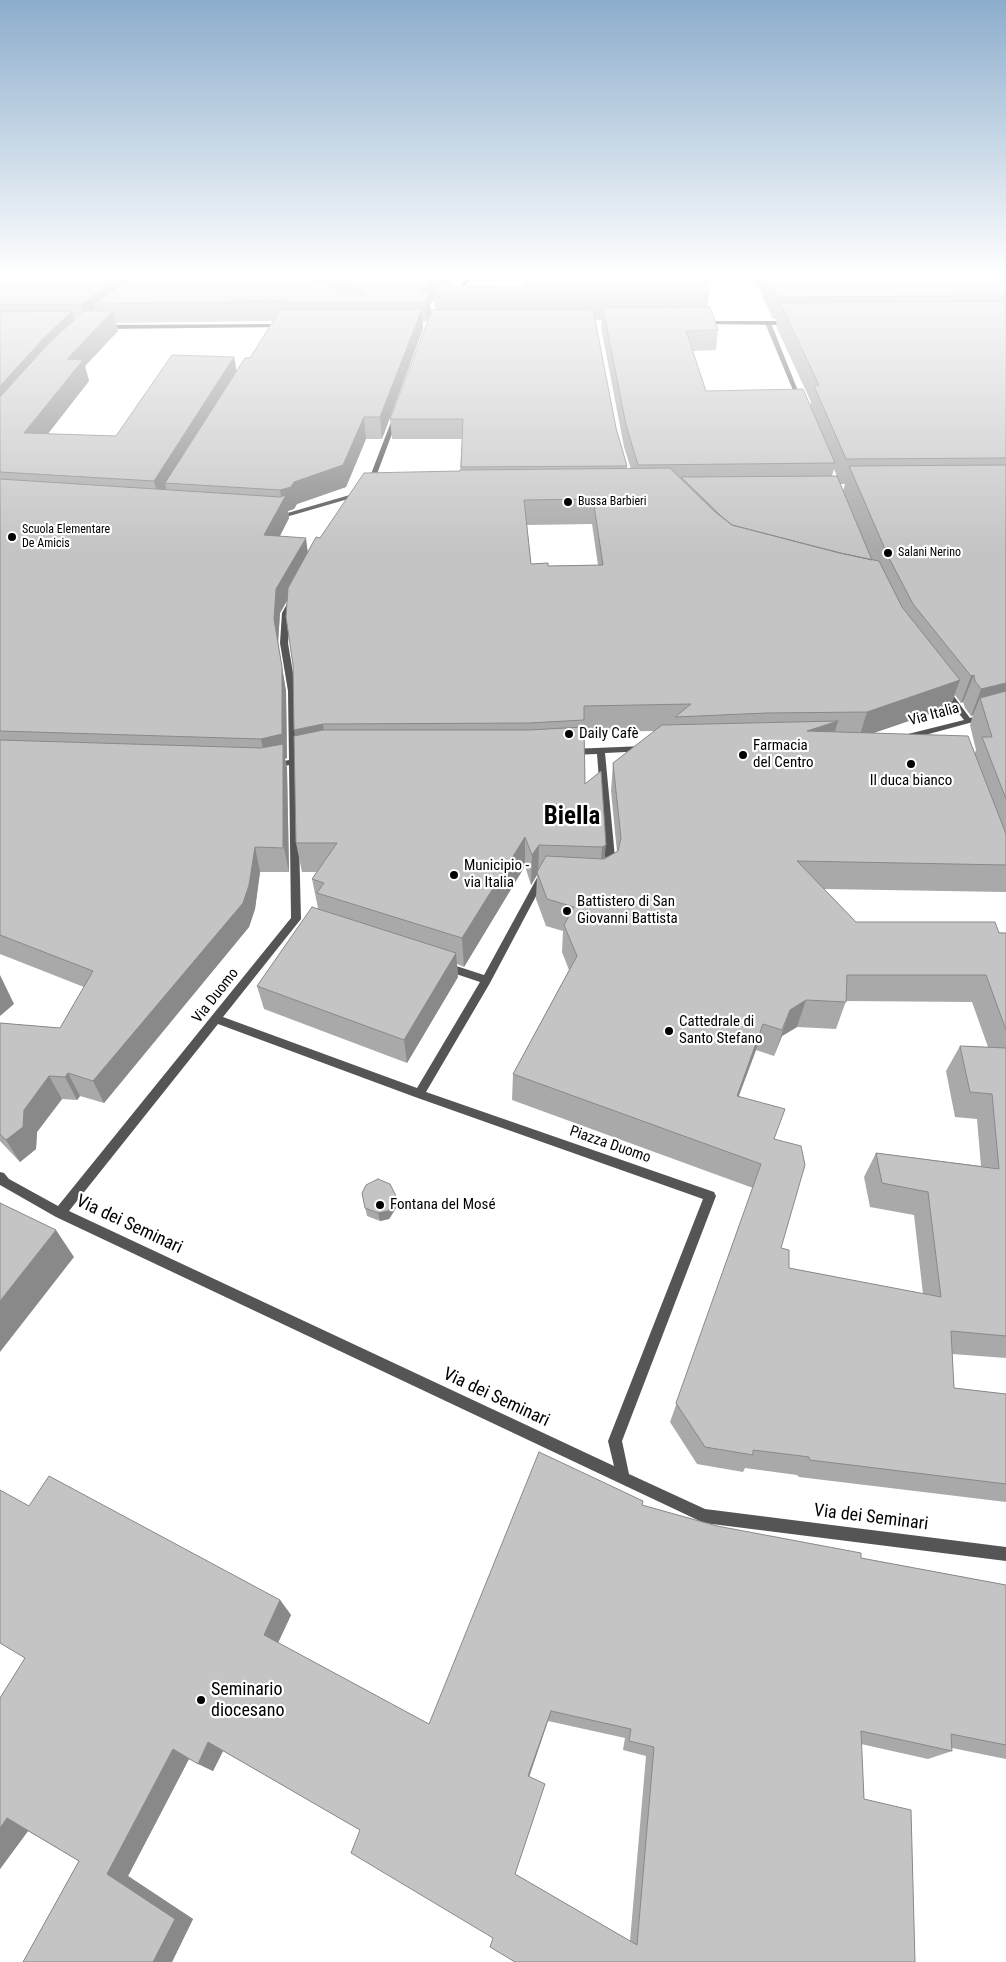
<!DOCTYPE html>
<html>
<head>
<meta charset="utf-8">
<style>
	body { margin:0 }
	canvas { display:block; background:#fff }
</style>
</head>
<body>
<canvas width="1006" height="1962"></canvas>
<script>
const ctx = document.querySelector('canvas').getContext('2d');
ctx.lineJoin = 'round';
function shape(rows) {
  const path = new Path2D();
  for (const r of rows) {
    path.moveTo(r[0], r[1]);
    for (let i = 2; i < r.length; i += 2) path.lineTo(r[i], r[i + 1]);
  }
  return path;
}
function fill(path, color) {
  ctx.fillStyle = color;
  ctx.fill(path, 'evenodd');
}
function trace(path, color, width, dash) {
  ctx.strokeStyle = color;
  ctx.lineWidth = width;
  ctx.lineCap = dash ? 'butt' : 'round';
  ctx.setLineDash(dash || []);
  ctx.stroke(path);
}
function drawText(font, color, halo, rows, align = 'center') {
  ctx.font = font + ' "Roboto Condensed",sans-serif';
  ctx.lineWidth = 4.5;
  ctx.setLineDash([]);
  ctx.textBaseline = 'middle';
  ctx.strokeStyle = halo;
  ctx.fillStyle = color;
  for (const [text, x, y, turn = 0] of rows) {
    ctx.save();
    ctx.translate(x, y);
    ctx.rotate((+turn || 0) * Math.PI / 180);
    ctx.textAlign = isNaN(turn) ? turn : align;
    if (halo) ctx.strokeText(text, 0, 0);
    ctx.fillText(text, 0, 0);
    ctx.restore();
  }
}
fill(shape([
	[768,321,771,323,802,401,797,400,765,323,768,321],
	[394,414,399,415,377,474,370,483,366,483,365,482,371,474,394,414],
	[360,492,363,494,362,495,286,517,275,517,272,515,275,513,284,514,360,492],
	[287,604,294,606,290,613,288,643,296,691,297,758,307,756,311,759,310,761,297,764,301,919,223,1017,417,1088,480,982,441,969,439,966,441,963,444,962,484,975,538,876,548,876,550,878,548,880,544,881,490,983,426,1092,714,1192,716,1196,622,1441,629,1474,705,1509,1006,1547,1006,1561,704,1523,56,1217,0,1185,0,1172,4,1173,9,1179,58,1206,291,918,289,765,273,769,269,766,270,764,289,760,288,691,280,643,282,613,287,604],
	[218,1024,415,1097,703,1199,608,1441,614,1466,69,1211,218,1024],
	[941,687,947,687,970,718,1006,709,1006,713,903,741,900,740,900,736,964,720,941,691,941,687],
	[644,746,648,749,647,751,605,753,616,868,611,871,606,868,597,754,571,755,567,752,571,749,644,746]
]), '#555');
fill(shape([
	[469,277,473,277,455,296,451,296,451,294,469,277],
	[703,321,789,321,792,323,789,325,701,324,703,321],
	[281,324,283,327,103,329,100,327,103,325,281,324]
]), '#222');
fill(shape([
	[0,277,457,277,448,286,525,287,525,277,704,277,709,292,707,307,718,330,716,350,693,351,706,391,810,405,811,402,776,326,777,319,773,319,753,277,1006,277,1006,892,824,889,856,922,1006,933,1006,1358,952,1354,954,1388,1006,1394,1006,1502,799,1477,797,1475,745,1468,743,1472,697,1464,670,1422,753,1188,512,1100,513,1074,569,970,562,952,563,931,546,926,536,899,537,875,531,885,525,866,464,967,457,964,458,977,407,1063,264,1009,257,986,318,908,312,879,317,872,302,872,296,843,295,736,293,665,287,601,280,613,278,643,286,691,287,758,285,759,287,768,289,872,260,872,255,909,249,927,104,1103,80,1096,77,1100,62,1099,37,1132,36,1149,20,1162,0,1141,0,1023,60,1028,84,987,0,954],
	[434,300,435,310,390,419,392,439,462,439,460,471,320,538,308,552,280,536,289,518,288,511,294,509,297,504,346,487,366,439,382,439,423,329,422,322,426,322,430,304],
	[595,320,602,320,601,327,624,447,631,469,627,469,627,466,616,428],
	[273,321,250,358,236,371,234,357,116,436,48,434,89,381,85,366,118,331,116,323],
	[834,469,840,484,845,484,843,491,832,476],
	[592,524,598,565,548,566,531,564,527,525],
	[955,695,961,703,963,702,965,708,971,716,973,715,970,725,976,750,975,753,873,733,950,707],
	[655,731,613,763,611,791,617,852,605,858,601,771,585,784,584,732],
	[846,1001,972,1002,988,1047,960,1046,946,1071,955,1117,977,1119,981,1166,876,1153,864,1177,870,1207,914,1215,923,1294,789,1268,781,1248,774,1139,739,1096,756,1050,774,1056,782,1036,797,1027,836,1029],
	[362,1193,397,1198,398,1205,389,1219,380,1221,367,1216],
	[642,1505,717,1526,861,1558,1006,1585,1006,1759,952,1748,952,1751,928,1759,861,1744,864,1799,915,1962,493,1938,360,1830,223,1751,213,1771,189,1759,128,1876,193,1919,172,1962,23,1962,79,1861,28,1831,0,1869,0,1698,25,1658,29,1506,280,1600,291,1615,278,1643,429,1724],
	[548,1721,625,1738,623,1750,646,1756,630,1941,515,1874,529,1777]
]), '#a9a9a9');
fill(shape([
	[121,277,154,277,94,304,97,316,86,324,81,304],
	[437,277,457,277,440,294,434,294,434,300,430,304,431,313,426,322,425,302,421,293],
	[422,309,423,329,382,439,380,417],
	[72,311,78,331,0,416,0,386,43,339],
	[113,311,118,331,85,366,89,381,31,455,24,433,67,359],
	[234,357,238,378,165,483,167,492,160,504,154,481],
	[364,417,366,439,346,487,297,504,294,509,288,511,289,518,268,559,264,535,282,502,280,490,294,482],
	[306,538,309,562,280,613,278,643,286,691,287,758,285,759,287,768,289,872,261,739,274,619,276,589],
	[974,675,963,702,961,703,971,676],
	[960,680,950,707,859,738,867,712],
	[1006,683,1006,706,980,698,973,715,971,716,981,689],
	[838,721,830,748,807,731],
	[323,724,327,750,299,757,294,730],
	[525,837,525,866,464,967,462,938],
	[539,845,538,874,537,872,537,875,531,885,532,855],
	[606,845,603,874,600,876,602,847],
	[255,847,260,872,255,909,249,927,104,1103,93,1081],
	[456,953,458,977,407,1063,404,1040],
	[0,975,14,1004,0,1016],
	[806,1000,797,1027,782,1036,774,1056,790,1010],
	[763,1024,756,1050,729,1121,737,1096],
	[68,1073,80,1096,77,1100,65,1077],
	[49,1076,62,1099,37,1132,36,1149,20,1162,6,1140,24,1110],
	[397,1198,398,1205,389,1219,380,1221,378,1213],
	[56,1230,74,1257,0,1352,0,1301],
	[280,1600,291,1615,275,1649,264,1635],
	[551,1711,548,1721,527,1783,528,1776],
	[208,1742,223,1751,213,1771,198,1764],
	[173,1749,190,1757,128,1876,193,1919,172,1962,153,1962,107,1874],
	[7,1818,34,1823,0,1869,0,1828]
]), '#898989');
const building = shape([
	[0,277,121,277,81,304,0,304,0,277],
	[132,277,305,277,359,295,364,294,365,291,325,277,437,277,421,293,430,293,425,302,284,303,285,301,94,304,132,277],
	[527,277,704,277,709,292,434,294,439,286,528,287,527,277],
	[767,277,1006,277,1006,296,777,297,767,277],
	[1006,301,1006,458,846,459,814,386,819,385,780,303,1006,301],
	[710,307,718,330,686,331,706,391,803,389,835,463,638,465,626,425,603,308,710,307],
	[422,309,380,417,364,417,343,465,294,482,291,487,280,490,165,483,245,358,250,358,280,310,422,309],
	[593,309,616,428,627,466,461,467,463,419,390,419,432,310,593,309],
	[72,311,43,339,0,386,0,312,72,311],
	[84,311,113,311,67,359,83,360,24,433,116,436,172,355,234,357,154,481,0,472,0,397,49,343,84,311],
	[1006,465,1006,683,981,689,975,681,974,675,971,676,913,604,888,556,849,466,1006,465],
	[670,468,714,511,732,525,840,553,879,561,902,607,960,680,867,712,766,713,675,717,691,704,584,706,584,720,529,723,323,724,294,730,293,665,286,617,288,588,316,537,320,538,364,473,460,471,460,470,670,468],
	[593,499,603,565,548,566,548,563,531,564,524,500,593,499],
	[837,476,872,560,840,553,732,525,720,515,681,477,837,476],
	[0,479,280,497,286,495,264,535,306,538,276,589,274,619,282,667,282,734,261,739,0,731,0,479],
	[1006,691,1006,799,982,737,992,737,980,698,1006,691],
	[838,721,807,731,968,736,1006,834,1006,865,797,861,856,922,995,922,999,933,1006,933,1006,1030,986,975,847,975,846,1002,806,1000,790,1010,782,1030,763,1024,737,1096,785,1109,774,1139,801,1146,805,1165,781,1248,789,1250,789,1268,941,1297,928,1192,882,1183,876,1153,999,1169,992,1094,970,1092,960,1046,1006,1048,1006,1336,951,1331,954,1388,1006,1394,1006,1484,810,1460,809,1457,753,1450,753,1455,705,1447,676,1403,761,1164,513,1074,577,956,564,925,574,907,547,899,537,872,546,856,604,859,618,851,621,838,613,763,662,725,838,721],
	[584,727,585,784,601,771,606,845,602,847,539,845,532,855,525,837,462,938,317,893,324,883,312,879,337,843,296,843,294,736,323,730,529,730,584,727],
	[0,740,261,748,283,744,283,848,255,847,249,885,243,903,93,1081,68,1073,65,1077,49,1076,24,1110,23,1127,6,1140,0,1134,0,1023,60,1028,93,971,0,935,0,740],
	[312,907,456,953,404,1040,257,986,312,907],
	[378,1179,390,1184,397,1198,388,1211,378,1213,365,1208,362,1193,366,1185,378,1179],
	[0,1203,56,1230,0,1301,0,1203],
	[539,1452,643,1501,642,1505,717,1526,861,1553,861,1558,1006,1585,1006,1745,951,1734,952,1751,861,1731,864,1799,911,1810,915,1962,515,1962,490,1947,493,1938,351,1853,360,1830,208,1742,198,1764,173,1749,107,1874,175,1919,153,1962,23,1962,79,1861,7,1818,0,1828,0,1698,25,1658,0,1643,0,1490,29,1506,49,1476,280,1600,264,1635,429,1724,539,1452],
	[551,1711,631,1729,629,1741,654,1747,637,1945,515,1874,545,1784,528,1776,551,1711]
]);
fill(building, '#c4c4c4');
trace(building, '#898989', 1);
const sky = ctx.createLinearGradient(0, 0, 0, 551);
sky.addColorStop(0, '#8cadcc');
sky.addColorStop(0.5, '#fff');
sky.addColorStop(1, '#ffffff00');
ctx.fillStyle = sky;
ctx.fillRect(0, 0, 1006, 551);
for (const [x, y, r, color] of [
	[568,502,5,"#000"],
	[12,537,5,"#000"],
	[888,553,5,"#000"],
	[569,734,5,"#000"],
	[743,755,5,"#000"],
	[911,764,5,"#000"],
	[454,875,5,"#000"],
	[567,911,5,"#000"],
	[669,1031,5,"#000"],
	[380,1205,5,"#000"],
	[201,1700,5,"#000"]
]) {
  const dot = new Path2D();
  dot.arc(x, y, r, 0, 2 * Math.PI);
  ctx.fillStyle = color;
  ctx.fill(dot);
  trace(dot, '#fff', 2);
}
drawText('12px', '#000', '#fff', [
	["Bussa Barbieri",578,502],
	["Scuola Elementare",22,530],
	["De Amicis",22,544],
	["Salani Nerino",898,553]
], 'left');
drawText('15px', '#000', '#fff', [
	["Via Italia",934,715,-15],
	["Via Duomo",216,996,-52],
	["Piazza Duomo",610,1145,19]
]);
drawText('15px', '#000', '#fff', [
	["Daily Cafè",579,734],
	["Farmacia",753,746],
	["del Centro",753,763],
	["Il duca bianco",911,781,"center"],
	["Municipio -",464,866],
	["via Italia",464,883],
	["Battistero di San",577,902],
	["Giovanni Battista",577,919],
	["Cattedrale di",679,1022],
	["Santo Stefano",679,1039],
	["Fontana del Mosé",390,1205]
], 'left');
drawText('18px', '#000', '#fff', [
	["Via dei Seminari",129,1225,25],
	["Via dei Seminari",496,1398,25],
	["Via dei Seminari",871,1518,7]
]);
drawText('18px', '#000', '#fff', [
	["Seminario",211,1690],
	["diocesano",211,1711]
], 'left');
drawText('bold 25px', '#000', '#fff', [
	["Biella",572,818]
]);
</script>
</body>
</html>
